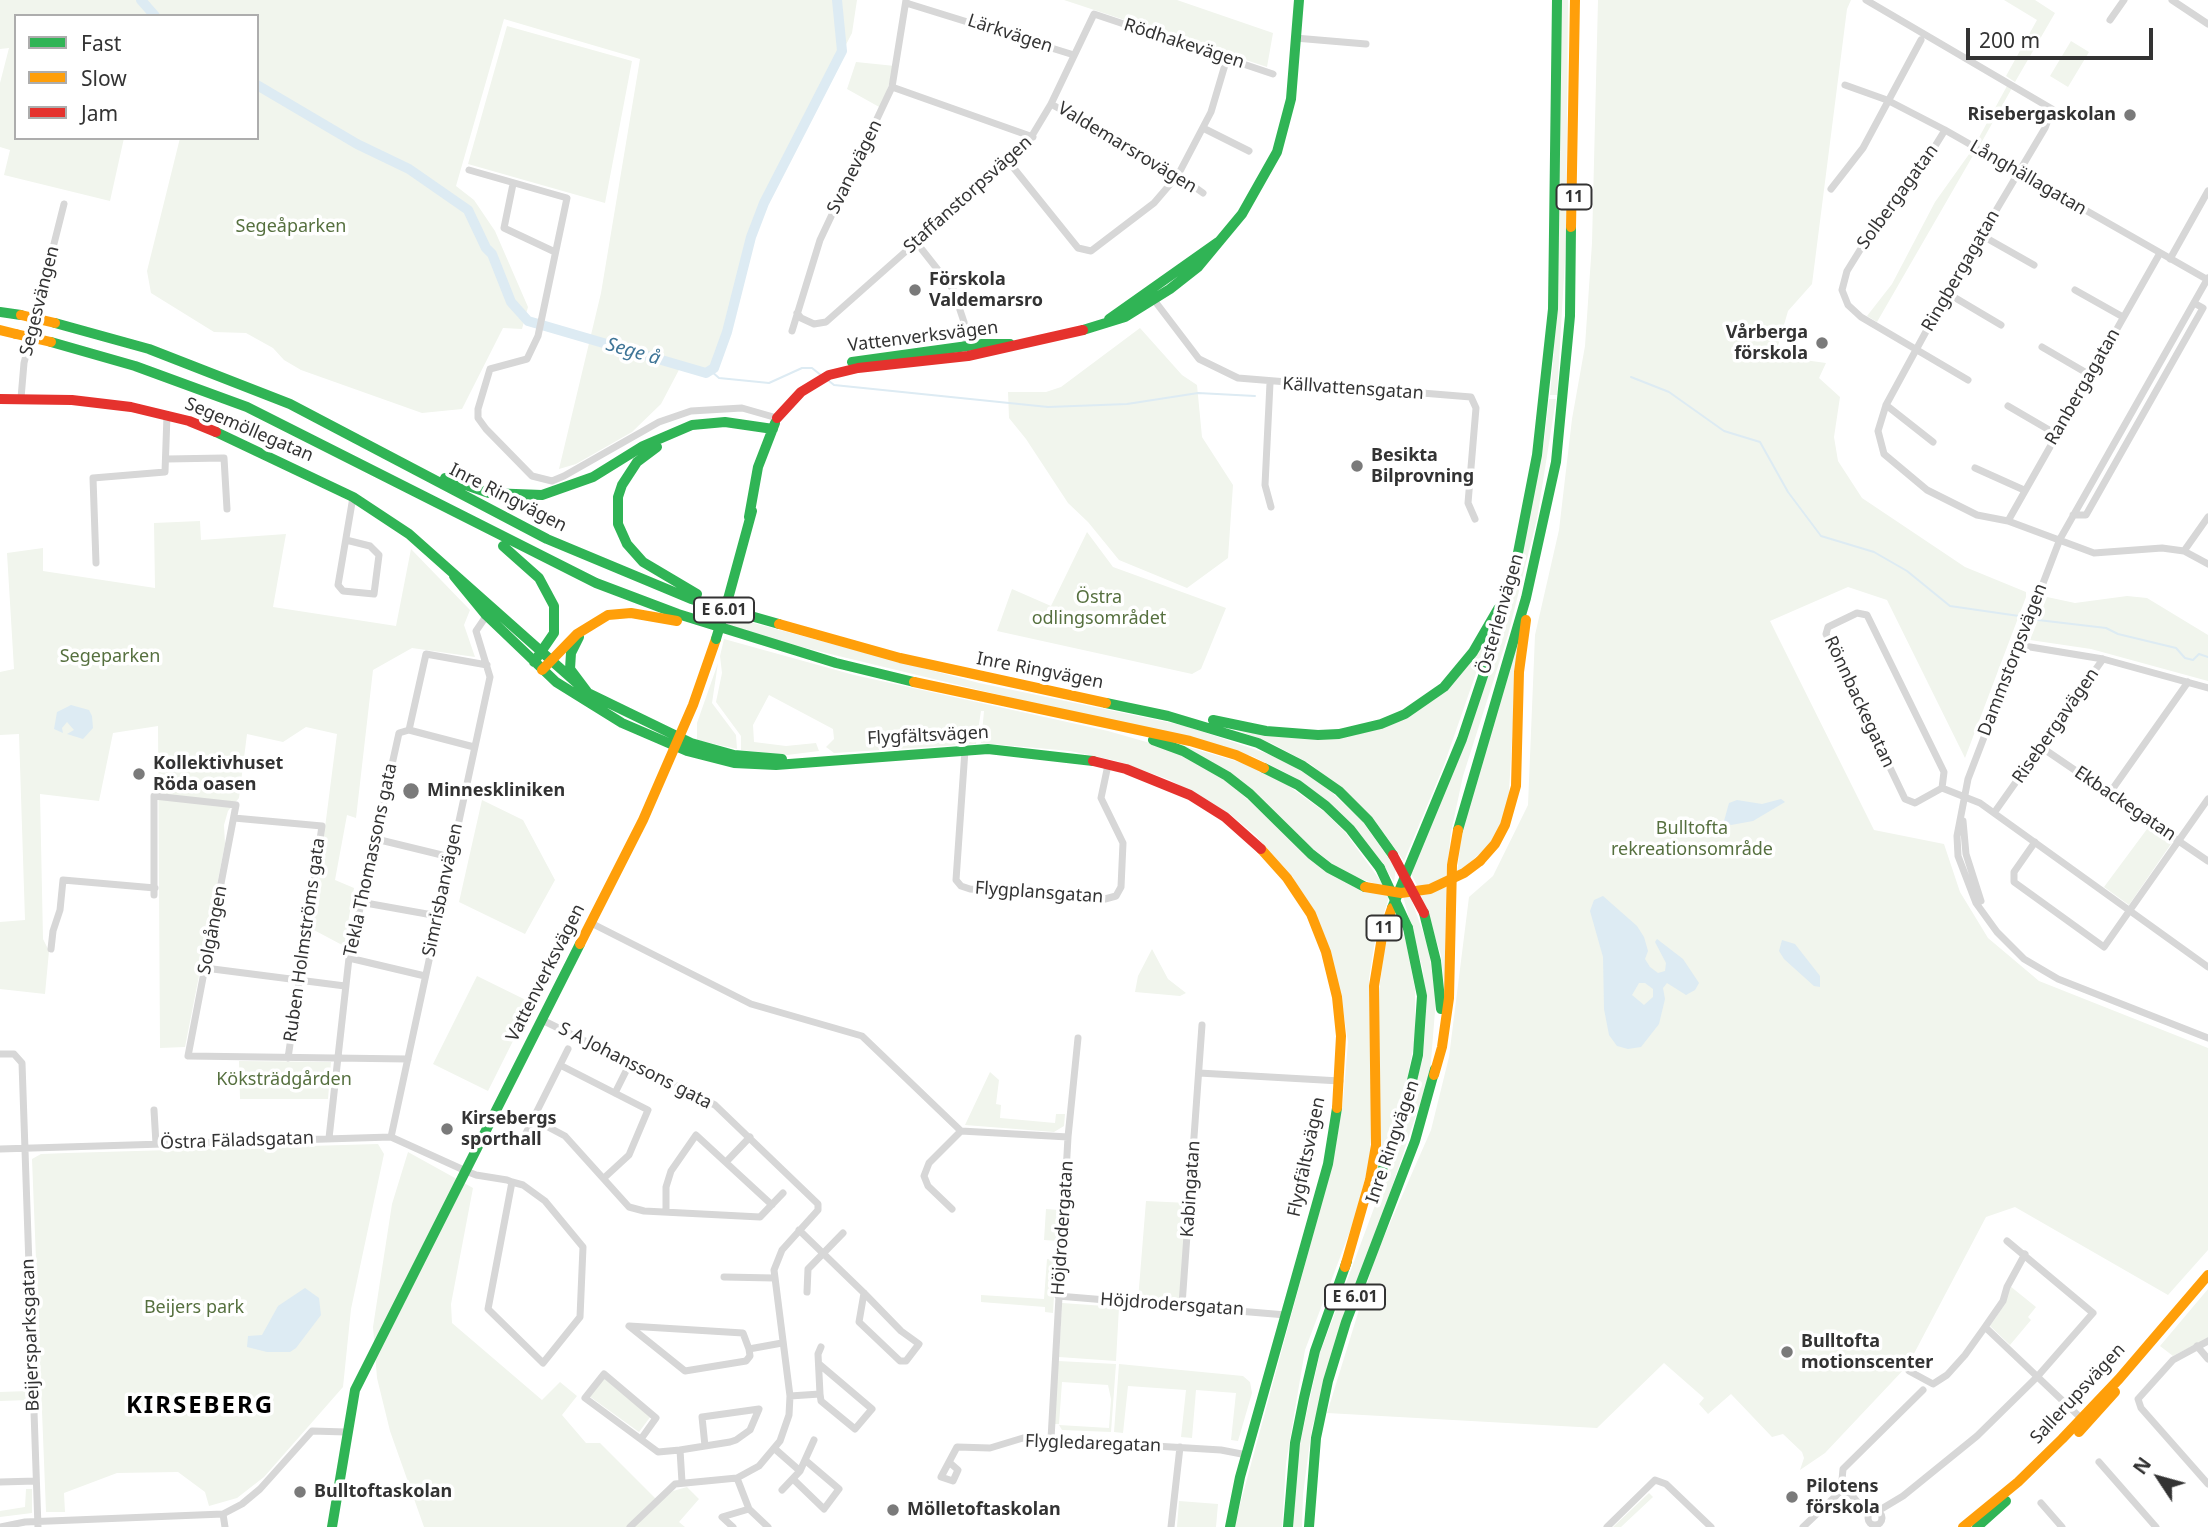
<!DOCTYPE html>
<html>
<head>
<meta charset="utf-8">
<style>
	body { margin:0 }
	#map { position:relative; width:2208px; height:1527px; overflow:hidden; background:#fff; font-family:"Noto Sans",sans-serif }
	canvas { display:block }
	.legend { position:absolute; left:14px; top:14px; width:245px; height:126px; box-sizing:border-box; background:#fff; border:2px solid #adadad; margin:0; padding:9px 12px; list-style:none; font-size:21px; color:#333 }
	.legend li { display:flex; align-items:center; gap:14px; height:35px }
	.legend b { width:35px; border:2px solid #adadad }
	.north { position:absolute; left:2124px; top:1443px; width:70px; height:70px; -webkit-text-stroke:5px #fff; paint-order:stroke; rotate:306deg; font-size:19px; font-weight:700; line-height:28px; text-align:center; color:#333 }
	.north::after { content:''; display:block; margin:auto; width:24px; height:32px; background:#333; clip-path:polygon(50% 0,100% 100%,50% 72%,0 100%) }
	.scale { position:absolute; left:1966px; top:28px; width:187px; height:32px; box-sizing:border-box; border:4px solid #333; border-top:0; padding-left:9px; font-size:21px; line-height:24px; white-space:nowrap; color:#333; -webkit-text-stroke:5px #fff; paint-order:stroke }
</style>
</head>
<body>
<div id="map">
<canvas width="2208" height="1527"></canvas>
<ul class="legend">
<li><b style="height:9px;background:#30b455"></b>Fast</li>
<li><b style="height:9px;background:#ff9f0a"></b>Slow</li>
<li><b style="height:9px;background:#e5322d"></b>Jam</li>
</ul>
<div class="north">N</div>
<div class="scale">200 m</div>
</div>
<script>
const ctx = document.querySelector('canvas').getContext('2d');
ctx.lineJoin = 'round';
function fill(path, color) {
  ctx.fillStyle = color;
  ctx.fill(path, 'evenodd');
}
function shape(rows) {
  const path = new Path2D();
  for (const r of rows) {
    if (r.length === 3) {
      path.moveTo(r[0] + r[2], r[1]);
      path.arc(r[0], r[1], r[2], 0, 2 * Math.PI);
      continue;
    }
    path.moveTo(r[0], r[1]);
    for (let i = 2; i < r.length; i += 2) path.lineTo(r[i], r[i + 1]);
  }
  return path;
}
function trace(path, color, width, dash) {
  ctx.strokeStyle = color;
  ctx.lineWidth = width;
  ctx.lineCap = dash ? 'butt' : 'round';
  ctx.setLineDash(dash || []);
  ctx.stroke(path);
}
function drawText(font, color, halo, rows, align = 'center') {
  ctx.font = font + ' "Noto Sans",sans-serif';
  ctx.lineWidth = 7;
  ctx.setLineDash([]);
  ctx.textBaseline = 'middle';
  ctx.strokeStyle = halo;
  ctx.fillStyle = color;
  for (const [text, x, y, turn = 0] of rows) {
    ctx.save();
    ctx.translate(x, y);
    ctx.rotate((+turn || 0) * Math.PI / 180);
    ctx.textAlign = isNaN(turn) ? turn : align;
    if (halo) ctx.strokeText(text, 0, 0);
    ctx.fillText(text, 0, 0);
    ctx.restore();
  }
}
fill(shape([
	[0,0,857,0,852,33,764,203,714,368,706,373,681,366,661,404,632,432,576,464,559,469,601,293,640,59,504,19,456,186,474,200,495,231,528,307,522,329,503,328,462,409,422,413,301,370,284,360,273,348,246,333,214,332,151,293,147,271,180,138,257,138,257,16,16,16,16,138,124,138,110,201,4,175,10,150,0,147,0,83,9,48,0,49],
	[1064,0,1177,0,1273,33,1267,67],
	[1561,0,1568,0,1566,242,1557,395,1550,395,1554,351],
	[1598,0,1851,0,1847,9,1812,284,1788,311,1775,356,1826,363,1819,378,1840,397,1834,437,1838,461,1862,498,1965,567,2026,592,2026,597,1965,758,1887,600,1848,587,1770,621,1874,830,1944,844,1960,892,1988,938,2039,981,2208,1048,2208,1250,2168,1295,2015,1207,1986,1217,1908,1365,1825,1453,1800,1470,1804,1458,1802,1452,1783,1434,1772,1437,1731,1394,1708,1414,1699,1404,1704,1398,1664,1363,1597,1428,1327,1413,1376,1255,1431,1130,1449,1057,1469,897,1493,876,1528,805,1535,635,1559,530,1572,419,1585,346,1592,243],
	[2004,0,2035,0,2055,13,2015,82,2006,76,2037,20],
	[507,26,632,61,605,203,468,164],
	[2071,41,2089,52,2068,87,2050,76],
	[856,62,895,66,881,108,847,89],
	[2007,86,2012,88,1980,145,1976,143],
	[1972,150,1975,152,1877,322,1867,316,1892,284,1935,202],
	[1140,328,1182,375,1197,385,1202,437,1233,485,1228,558,1187,588,1119,560,1088,522,1068,503,1026,439,1009,418,1008,392,1046,392,1061,387],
	[1549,399,1556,399,1537,519,1508,635,1463,776,1451,832,1446,879,1418,887,1410,872,1459,756,1544,442],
	[200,521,201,540,286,534,273,607,396,626,411,549,470,610,464,625,475,657,412,648,373,670,356,818,347,815,335,880,354,888,344,946,312,929,337,734,306,727,283,742,247,734,239,798,228,811,224,825,225,844,185,1047,160,1048,158,726,113,733,99,801,40,794,43,939,49,951,45,994,0,989,0,922,25,920,19,734,0,735,0,672,14,669,7,553,43,548,43,571,155,588,154,523],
	[1087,532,1113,567,1226,608,1201,669,1192,674,997,631,1012,589,1051,606],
	[2127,596,2147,598,2208,635,2208,681,2091,649,2030,640,2047,597,2075,603],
	[731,617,979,683,1186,726,1280,758,1324,785,1362,821,1396,868,1394,882,1386,869,1296,778,1252,756,789,644,728,626],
	[1490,633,1444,765,1404,861,1375,821,1312,765,1271,743,1231,728,1305,737,1413,713],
	[1518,636,1508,809,1491,844,1457,874,1463,821],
	[724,639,854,675,1108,731,1171,749,1223,777,1306,853,1389,897,1374,946,1369,979,1373,1110,1369,1164,1353,1223,1305,1350,1286,1463,1282,1527,1234,1527,1333,1161,1343,1102,1348,1042,1343,1009,1293,877,1256,836,1230,814,1170,780,1117,761,1070,751,981,743,984,711,981,711,976,744,834,753,826,747,834,739,833,729,769,695,753,725,754,742,786,746,816,743,819,751,787,755,741,750,741,736,716,702,722,673,720,656],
	[718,663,712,703,736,735,737,749,697,740,697,723],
	[1181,745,1246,764,1286,784,1326,813,1345,832,1385,887,1344,873],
	[482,800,523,820,555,880,525,934,459,902],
	[2150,825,2173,841,2129,905,2104,887],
	[1446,887,1445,993,1441,955,1421,895],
	[1403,896,1410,896,1428,946,1436,999,1430,1073,1312,1427,1303,1494,1302,1527,1292,1527,1299,1448,1320,1353,1396,1149,1423,1058,1426,1016,1423,970],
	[1395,909,1406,942,1415,989,1415,1039,1405,1089,1376,1175,1379,991,1384,952],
	[1152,949,1168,979,1186,993,1180,996,1135,992,1138,976],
	[477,976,532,1003,488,1091,433,1064],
	[239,1061,331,1062,328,1099,240,1099],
	[990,1072,999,1080,996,1104,1001,1105,1000,1118,1055,1123,1056,1114,1065,1114,1064,1126,1054,1132,965,1125],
	[378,1144,384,1154,351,1309,343,1387,264,1477,237,1498,209,1506,205,1492,178,1472,117,1473,64,1493,65,1512,46,1512,32,1159,41,1154,67,1153],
	[408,1152,473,1188,451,1304,452,1323,542,1400,560,1382,577,1396,562,1415,586,1443,600,1443,659,1502,673,1491,687,1487,699,1499,679,1522,685,1527,424,1527,390,1431,377,1378,373,1327,392,1204],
	[1146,1201,1188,1203,1180,1303,1138,1300],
	[1046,1209,1059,1210,1057,1241,1044,1240],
	[1047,1259,1056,1260,1053,1313,1045,1312,1045,1307,981,1302,981,1295,1044,1299],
	[2010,1286,2036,1307,2028,1317,2031,1320,2010,1345,1990,1326,2005,1304],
	[2208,1289,2208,1338,2173,1356,2160,1346],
	[1062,1303,1119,1307,1116,1361,1059,1357],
	[1058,1361,1116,1364,1111,1432,1062,1430,1059,1425,1109,1428,1111,1399,1108,1385,1062,1382,1059,1424,1054,1424],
	[1119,1364,1243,1376,1250,1382,1252,1393,1238,1441,1231,1440,1236,1393,1196,1390,1192,1438,1181,1437,1186,1390,1128,1386,1123,1433,1114,1432],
	[604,1377,651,1416,639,1432,589,1396],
	[28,1391,29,1400,0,1401,0,1392],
	[26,1489,32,1489,32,1513,0,1517,0,1511,25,1507],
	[1649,1493,1653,1497,1621,1527,1613,1527],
	[1179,1501,1218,1504,1216,1527,1177,1527]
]), '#f1f5ed');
fill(shape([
	[71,705,89,710,92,716,93,728,83,739,67,734,74,730,67,722,62,728,63,733,54,729,57,712],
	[1781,799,1785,802,1753,821,1731,825,1724,821,1729,803,1737,800,1762,804],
	[1603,896,1637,926,1644,937,1648,951,1645,959,1650,967,1658,973,1665,971,1666,963,1655,942,1657,939,1683,959,1699,983,1695,990,1686,995,1667,983,1663,988,1665,999,1659,1024,1641,1047,1628,1049,1617,1046,1609,1035,1604,1009,1603,957,1590,911,1594,900],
	[1639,983,1645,983,1653,989,1653,997,1644,1005,1632,995],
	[1782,940,1795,944,1820,976,1820,987,1814,986,1784,959,1779,951],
	[305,1288,319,1298,321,1315,296,1348,290,1352,267,1352,247,1347,248,1336,262,1335,278,1306]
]), '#ddebf3');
trace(shape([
	[711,371,719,378,769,383,802,368,812,368,822,376],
	[1631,377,1669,392,1724,431,1760,442,1788,492,1821,536,1874,552,1907,571,1950,606,2019,616],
	[829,381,834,385,1048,407,1127,404,1198,393,1255,396],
	[2038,620,2106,628,2118,634,2176,648,2185,658,2193,660,2199,654,2208,657]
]), '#ddebf3', 2);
trace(shape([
	[141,0,155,16],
	[257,85,357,144,409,169,468,210,486,248,492,254,511,302,528,321,706,373,714,368,727,332,751,237,764,203,842,51,837,0]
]), '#ddebf3', 10);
trace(shape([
	[1866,0,2052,109,2045,128,1947,293,1886,405,1878,431,1884,454,1927,490,1977,515,2008,521,2094,553,2162,548,2184,551,2208,564],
	[2172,0,2208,24],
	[906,3,1074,55],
	[2110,20,2124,0],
	[1295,38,1366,44],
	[1845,85,1887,100,1945,130,2208,280],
	[892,87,1033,137],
	[1051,104,1178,175,1203,193],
	[1203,128,1249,151],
	[1945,130,1919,172,1883,213,1847,271,1842,290,1848,305,1861,317,1968,380],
	[1008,161,1078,248,1091,251,1154,203,1178,175,1211,112,1227,58],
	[469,170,567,198,538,336,527,359,490,369,478,409,478,418,486,429,532,476,552,481,564,476,659,422,691,411,742,408,777,418],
	[513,184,504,228,555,252],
	[1831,189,1863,148,1921,40],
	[1981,235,2034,265],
	[916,242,953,289,964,322,967,349],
	[2170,259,2208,191],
	[2208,278,2060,539,1968,779,1957,836,1958,856,1976,903,1997,932,2024,959,2058,979,2208,1038],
	[2075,290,2123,317],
	[1947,293,2001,325],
	[1151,296,1199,359,1238,378,1471,397,1476,408,1468,503,1475,519],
	[797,313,801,318,814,324,826,322,1027,144,1051,104,1094,14,1273,74],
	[792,331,820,240,892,87,906,0],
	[2042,347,2090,375],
	[1270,383,1265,485,1271,507],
	[21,398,24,363,64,204],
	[1886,405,1933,442],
	[2008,406,2056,434],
	[167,459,224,458,227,509],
	[1975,468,2024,490],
	[2073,515,2086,515,2203,308,2194,303],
	[2008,521,2160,253],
	[346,540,370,546,379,555,374,594,343,591,338,585,353,497],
	[2184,551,2208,517],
	[96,563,93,478,165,472,167,415],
	[2018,645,2103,659,2208,688],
	[409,730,474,747],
	[2041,747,2208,861],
	[965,750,956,880,961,886,970,889,1105,899,1116,896,1121,887,1123,843,1101,798,1108,765],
	[1942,788,1915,803,1905,799,1826,634,1828,627,1857,613,1867,615,1944,772,1942,788,1980,803,2208,967],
	[2109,794,2188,682],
	[1994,813,2103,659],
	[234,818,322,826,288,1058],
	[1963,821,1966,854,1981,901],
	[376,839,450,857],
	[2035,842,2014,872,2014,882,2104,947,2208,799],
	[154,895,154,796,236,805,188,1056,408,1059],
	[360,902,438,916],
	[591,923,751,1004,862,1036,961,1131,1068,1137],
	[51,949,53,931,60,910,63,880,155,888],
	[349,958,425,976],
	[205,968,345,986],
	[542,1020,715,1105,818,1204,818,1210,782,1250,774,1270,790,1396,789,1415,780,1441,759,1466,737,1478,675,1484,630,1527],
	[0,1054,14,1054,22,1063,38,1527],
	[560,1065,648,1110,629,1155,604,1178],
	[1199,1073,1340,1081],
	[615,1093,630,1063],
	[154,1110,156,1144],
	[533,1119,565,1136,629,1207,644,1211,760,1217,783,1193],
	[526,1133,568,1049],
	[391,1137,490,677,476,631,489,612],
	[329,1138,349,958,399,733,409,730,426,654,487,665],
	[0,1149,391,1137,466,1171,476,1175,507,1180,512,1182,523,1185,545,1201,583,1247,580,1317,543,1363,488,1309,512,1182],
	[726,1162,750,1137],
	[952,1209,928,1186,924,1176,929,1163,961,1131],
	[666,1211,666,1187,671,1171,696,1135,772,1205],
	[799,1230,864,1293,901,1331,919,1344,906,1361,900,1361,859,1322,864,1293],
	[2025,1254,2007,1287,2003,1301,1985,1327,2084,1421],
	[724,1277,774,1278],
	[807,1292,808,1269,843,1233],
	[1058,1296,1286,1315],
	[1182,1305,1202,1025],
	[2208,1341,2173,1360,2138,1399,2141,1408,2208,1484],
	[2197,1346,2208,1359],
	[749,1349,750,1356,746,1361,685,1371,629,1326,743,1333,749,1349,782,1343],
	[819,1364,872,1409,855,1429,821,1401,820,1394],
	[1909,1371,1933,1384,1947,1375,1965,1355,1985,1327],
	[790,1396,820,1394,818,1354,821,1347],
	[641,1439,656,1418,604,1374,585,1398,658,1452,680,1450],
	[1051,1439,1068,1137,1078,1038],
	[775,1449,800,1471],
	[949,1462,958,1470,953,1481,941,1477,957,1447,990,1448,1023,1438,1221,1450,1247,1455],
	[2099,1462,2156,1527],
	[793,1479,824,1509,839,1489,805,1460],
	[0,1482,36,1481],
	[682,1482,680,1450,730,1442,736,1440,750,1430,759,1409,702,1417,705,1446],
	[782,1490,800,1471,814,1440],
	[1841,1491,1843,1469,1923,1390],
	[1841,1491,1850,1493,1868,1515],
	[2041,1503,2062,1527],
	[749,1509,768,1527],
	[1875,1518,7],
	[1878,1511,1903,1496,1977,1436,2037,1377,2093,1313,2007,1241],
	[223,1514,225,1527],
	[0,1527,25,1522,223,1514,242,1504,260,1489,312,1431,346,1432],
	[733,1527,722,1517,749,1509,737,1478],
	[1171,1527,1180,1447],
	[1607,1527,1655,1480,1666,1484,1711,1527],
	[1803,1527,1841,1491]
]), '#d7d7d7', 7);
trace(shape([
	[0,312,21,315],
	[1109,319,1218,242],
	[55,323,149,349,290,404,547,539,691,599,779,624],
	[1083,330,1125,317,1170,289,1198,267,1242,214,1277,152,1291,99,1299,0],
	[51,342,135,366,247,407,596,583,678,614,836,663,914,682],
	[852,362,982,344,1010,344],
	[216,432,353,497,409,534,588,693,691,743,734,755,782,759],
	[657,447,637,462,622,485,618,497,618,524,627,544,643,562,697,594],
	[445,478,489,493,542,495,593,477,643,446,692,425,725,422,773,429],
	[749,517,758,467,775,423],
	[503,546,539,578,554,606,554,633,534,662],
	[454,576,486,615,556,682,622,723,687,751,734,763,776,765,988,749,1093,761],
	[728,599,752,511],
	[579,637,571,653,570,669,588,693],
	[1106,703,1168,716,1258,743,1303,766,1339,791,1368,820,1393,855],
	[1213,720,1266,731,1318,735,1339,734,1381,724,1405,714,1444,687,1473,652,1498,609],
	[1153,740,1183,751,1227,776,1250,794,1311,854,1329,868,1365,887],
	[1264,768,1298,785,1326,806,1350,829,1380,868],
	[1458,830,1526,598,1556,462,1570,316,1571,227],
	[1392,908,1462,739,1489,658,1516,563,1537,455,1553,309,1557,0],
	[1424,913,1436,961,1441,1009],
	[1373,1195,1406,1106,1418,1055,1422,996,1408,928],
	[332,1527,355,1390,580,944],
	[1230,1527,1240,1477,1328,1164,1337,1108],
	[1288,1527,1295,1443,1304,1398,1315,1351,1347,1261],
	[1309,1527,1316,1438,1328,1381,1346,1322,1415,1141,1435,1069],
	[1977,1527,2006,1501]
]), '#30b455', 10);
trace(shape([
	[1571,227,1575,0],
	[0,330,16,334],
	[779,624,900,658,1106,703],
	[542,670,577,634,608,615,631,613,677,621],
	[914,682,1190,741,1236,755,1264,768],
	[1261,849,1287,878,1311,914,1326,952,1337,997,1341,1036,1337,1108],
	[1480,861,1495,844,1505,825,1516,786,1519,672,1526,620],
	[580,944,643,820,693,705,716,639],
	[1434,1075,1442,1047,1449,998,1452,865,1458,830],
	[1345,1267,1370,1180,1376,1145,1374,986,1382,937,1392,908],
	[2079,1432,2115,1392],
	[1963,1527,2018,1482,2062,1439,2119,1379,2208,1275]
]), '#ff9f0a', 10);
trace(shape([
	[0,399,72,400,131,407,189,421,216,432],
	[777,418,801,392,829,375,858,368,968,356,1083,330],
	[1093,761,1126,769,1190,795,1225,817,1261,849]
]), '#e5322d', 10);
trace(shape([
	[716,639,728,599],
	[1380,868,1408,928]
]), '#30b455', 10);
trace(shape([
	[21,315,55,323],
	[16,334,51,342],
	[1365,887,1401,893,1430,889,1464,873,1480,861]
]), '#ff9f0a', 10);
trace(shape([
	[1393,855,1424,913]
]), '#e5322d', 10);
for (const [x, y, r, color] of [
	[2130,115,7,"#7a7a7a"],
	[915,290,7,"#7a7a7a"],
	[1822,343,7,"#7a7a7a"],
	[1357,466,7,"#7a7a7a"],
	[139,774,7,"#7a7a7a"],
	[411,791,9,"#7a7a7a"],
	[447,1129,7,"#7a7a7a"],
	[1787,1352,7,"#7a7a7a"],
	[300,1492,7,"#7a7a7a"],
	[1792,1497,7,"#7a7a7a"],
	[893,1510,7,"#7a7a7a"]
]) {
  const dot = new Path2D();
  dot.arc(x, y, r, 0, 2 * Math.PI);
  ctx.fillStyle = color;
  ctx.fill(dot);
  trace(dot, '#fff', 2.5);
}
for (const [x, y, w] of [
	[1574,197,35],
	[724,610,60],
	[1384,928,35],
	[1355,1297,60]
]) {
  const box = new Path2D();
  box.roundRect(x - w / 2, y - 12.5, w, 25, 5);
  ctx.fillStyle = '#fff';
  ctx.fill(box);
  trace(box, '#333', 2);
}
drawText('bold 16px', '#333', null, [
	["11",1574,197],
	["E 6.01",724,610],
	["11",1384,928],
	["E 6.01",1355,1297]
]);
drawText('18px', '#333', '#fff', [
	["Lärkvägen",1010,34,18],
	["Rödhakevägen",1184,44,18],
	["Valdemarsrovägen",1127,148,31],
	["Svanevägen",855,167,-64],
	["Långhällagatan",2028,178,30],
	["Staffanstorpsvägen",968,195,-42],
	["Solbergagatan",1898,197,-54],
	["Ringbergagatan",1961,271,-60],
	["Segesvängen",40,301,-76],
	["Vattenverksvägen",923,337,-7],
	["Ranbergagatan",2083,387,-60],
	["Källvattensgatan",1353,389,4],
	["Segemöllegatan",249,430,23],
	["Inre Ringvägen",508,498,27],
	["Österlenvägen",1501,614,-74],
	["Dammstorpsvägen",2013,660,-69],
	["Inre Ringvägen",1040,671,11],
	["Rönnbackegatan",1859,702,65],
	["Risebergavägen",2056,726,-55],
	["Flygfältsvägen",928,736,-3],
	["Ekbackegatan",2125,804,34],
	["Tekla Thomassons gata",371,860,-78],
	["Simrisbanvägen",443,890,-78],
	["Flygplansgatan",1039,893,4],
	["Solgången",213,930,-79],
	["Ruben Holmströms gata",305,940,-82],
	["Vattenverksvägen",546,973,-63],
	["S A Johanssons gata",635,1066,27],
	["Östra Fäladsgatan",237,1141,-2],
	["Inre Ringvägen",1393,1142,-71],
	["Flygfältsvägen",1307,1157,-78],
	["Kabingatan",1191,1189,-86],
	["Höjdrodergatan",1063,1228,-86],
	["Höjdrodersgatan",1172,1305,4],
	["Beijersparksgatan",31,1335,-92],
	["Sallerupsvägen",2078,1394,-47],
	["Flygledaregatan",1093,1444,2]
]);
drawText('bold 18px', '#333', '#fff', [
	["Risebergaskolan",2116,115,"right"],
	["Förskola",929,280],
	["Valdemarsro",929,301],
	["Vårberga",1808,333,"right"],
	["förskola",1808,354,"right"],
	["Besikta",1371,456],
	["Bilprovning",1371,477],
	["Kollektivhuset",153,764],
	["Röda oasen",153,785],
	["Minneskliniken",427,791],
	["Kirsebergs",461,1119],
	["sporthall",461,1140],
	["Bulltofta",1801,1342],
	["motionscenter",1801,1363],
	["Pilotens",1806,1487],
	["förskola",1806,1508],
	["Bulltoftaskolan",314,1492],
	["Mölletoftaskolan",907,1510]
], 'left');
drawText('18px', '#56703f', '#fff', [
	["Segeåparken",291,227],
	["Östra",1099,598],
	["odlingsområdet",1099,619],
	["Segeparken",110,657],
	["Bulltofta",1692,829],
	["rekreationsområde",1692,850],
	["Köksträdgården",284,1080],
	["Beijers park",194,1308]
]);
drawText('italic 19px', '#3f7597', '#fff', [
	["Sege å",633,352,16]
]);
ctx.letterSpacing = '2px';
drawText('bold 24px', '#000', '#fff', [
	["KIRSEBERG",200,1406]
]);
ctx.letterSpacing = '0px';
</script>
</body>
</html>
